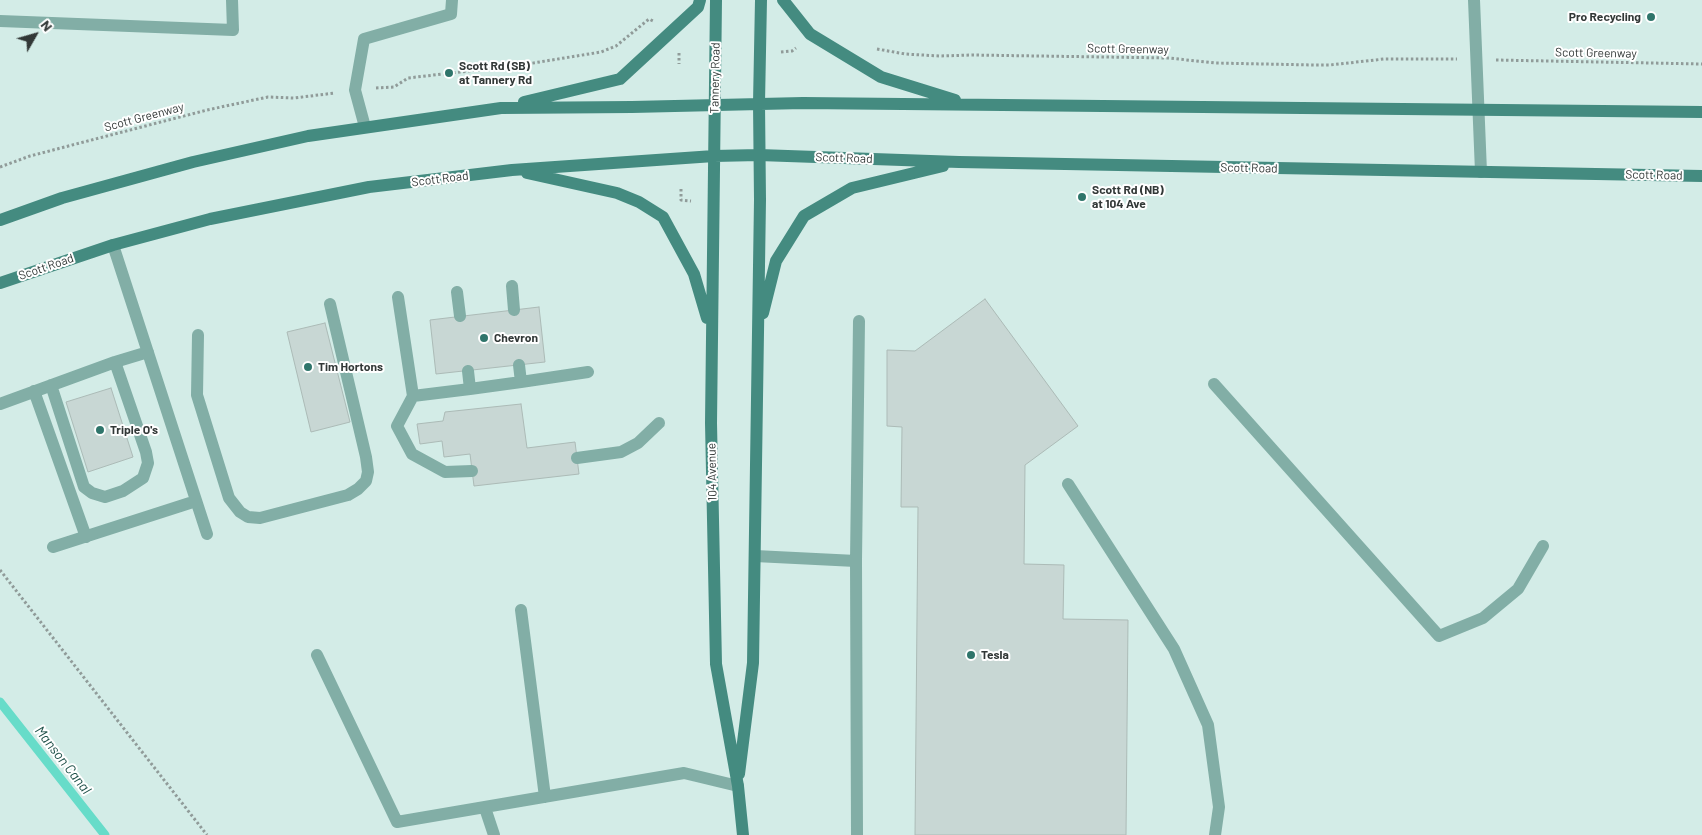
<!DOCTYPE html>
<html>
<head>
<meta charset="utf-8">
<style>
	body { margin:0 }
	#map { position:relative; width:1702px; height:835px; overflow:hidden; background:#e8f8f5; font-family:Barlow,sans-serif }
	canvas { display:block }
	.north { position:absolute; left:10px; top:10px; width:50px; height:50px; -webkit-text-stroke:4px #fff; paint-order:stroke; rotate:52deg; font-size:14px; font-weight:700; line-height:20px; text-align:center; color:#323837 }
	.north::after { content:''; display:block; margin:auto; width:18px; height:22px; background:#323837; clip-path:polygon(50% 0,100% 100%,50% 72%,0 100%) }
</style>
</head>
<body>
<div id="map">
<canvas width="1702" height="835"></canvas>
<div class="north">N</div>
</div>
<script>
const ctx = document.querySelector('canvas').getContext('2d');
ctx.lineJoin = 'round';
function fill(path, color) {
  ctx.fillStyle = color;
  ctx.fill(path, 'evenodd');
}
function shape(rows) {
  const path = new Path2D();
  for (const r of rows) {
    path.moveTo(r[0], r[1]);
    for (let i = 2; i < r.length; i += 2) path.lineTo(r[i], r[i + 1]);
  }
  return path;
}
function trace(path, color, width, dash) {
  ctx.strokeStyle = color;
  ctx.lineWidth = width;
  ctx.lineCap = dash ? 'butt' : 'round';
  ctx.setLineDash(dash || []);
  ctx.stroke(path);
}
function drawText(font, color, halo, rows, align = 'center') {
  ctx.font = font + ' Barlow,sans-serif';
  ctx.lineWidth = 4;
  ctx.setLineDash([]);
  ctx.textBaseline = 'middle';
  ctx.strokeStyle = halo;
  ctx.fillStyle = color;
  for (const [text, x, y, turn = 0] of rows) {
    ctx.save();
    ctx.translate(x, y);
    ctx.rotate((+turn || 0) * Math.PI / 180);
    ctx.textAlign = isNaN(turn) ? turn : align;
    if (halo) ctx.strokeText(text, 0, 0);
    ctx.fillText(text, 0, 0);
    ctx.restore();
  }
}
fill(shape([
	[0,0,1702,0,1702,835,0,835]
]), '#d3ece7');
trace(shape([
	[0,702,105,835]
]), '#67dcc9', 9);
const building = shape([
	[985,299,1078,426,1025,465,1024,564,1064,565,1063,619,1128,620,1126,835,915,835,918,507,901,507,902,427,887,426,887,350,915,351,985,299],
	[539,307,545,362,436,374,430,320,539,307],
	[325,323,350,422,311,432,287,332,325,323],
	[111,388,133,457,88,472,66,402,111,388],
	[521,404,527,448,575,442,579,474,474,486,470,454,444,457,442,441,420,444,417,424,443,421,445,412,521,404]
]);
fill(building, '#c8d7d4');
trace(building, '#acbbb7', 1);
trace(shape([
	[877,49,905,54,939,56,973,55,1169,58,1215,63,1314,65,1330,65,1384,59,1457,59],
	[781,52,792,51,796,48],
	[679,53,679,64],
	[1496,60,1702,64],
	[376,88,394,87,408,78,521,65,601,52,616,46,649,19,653,21],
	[0,167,30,156,207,110,268,97,294,98,335,93],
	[681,189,681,200,691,201],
	[0,570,207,835]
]), '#909b99', 3, [2.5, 2.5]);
trace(shape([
	[1474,0,1481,172],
	[0,21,233,30,232,0],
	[365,127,355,90,364,39,451,14,452,0],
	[113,245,207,534],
	[512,286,514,310],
	[457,292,460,316],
	[398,297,413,396,470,389],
	[198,335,197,395,229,498,240,512,248,517,260,518,348,495,358,489,366,481,368,472,366,457,330,304],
	[519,365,521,382,588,372],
	[468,371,470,389,521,382],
	[1214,384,1439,636,1483,618,1518,589,1543,546],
	[51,385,84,487,92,493,105,497,123,491,143,478,148,463,146,452,115,362],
	[34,391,86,537],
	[413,396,397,426,412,454,445,472,472,471],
	[0,404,115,362,148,352],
	[577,458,621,452,638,443,659,423],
	[1068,484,1174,649,1208,725,1219,807,1215,835],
	[53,547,196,501],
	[755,556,856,561,857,835],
	[856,561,859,321],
	[521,610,545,797],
	[317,655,397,822,684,773,738,786],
	[485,808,494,835]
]), '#82aea6', 12);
trace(shape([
	[716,0,711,423,716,664,738,786,743,835],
	[783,0,810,34,881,77,955,100],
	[524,102,620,79,698,7,700,0],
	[527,173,617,193,639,202,663,217,694,274,707,318],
	[0,220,62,198,193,162,308,136,501,108,632,107,803,103,1702,112],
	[0,283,113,245,210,219,369,187,512,170,714,156,759,155,959,162,1702,176],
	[763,313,776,261,804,216,852,188,943,166],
	[739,774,753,663,760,200,759,103,761,0]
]), '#448b80', 12);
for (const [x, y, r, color] of [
	[1651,17,5,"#2f756b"],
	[449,73,5,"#2f756b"],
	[1082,197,5,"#2f756b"],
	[484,338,5,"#2f756b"],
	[308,367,5,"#2f756b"],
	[100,430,5,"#2f756b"],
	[971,655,5,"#2f756b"]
]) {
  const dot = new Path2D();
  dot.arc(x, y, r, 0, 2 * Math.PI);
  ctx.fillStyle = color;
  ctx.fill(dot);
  trace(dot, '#fff', 2);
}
drawText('bold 12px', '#323837', '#fff', [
	["Pro Recycling",1641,17,"right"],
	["Scott Rd (SB)",459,66],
	["at Tannery Rd",459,80],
	["Scott Rd (NB)",1092,190],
	["at 104 Ave",1092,204],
	["Chevron",494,338],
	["Tim Hortons",318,367],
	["Triple O's",110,430],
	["Tesla",981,655]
], 'left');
drawText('12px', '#323837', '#fff', [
	["Scott Greenway",1128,49,1],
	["Scott Greenway",1596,53,1],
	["Tannery Road",715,78,-89],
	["Scott Greenway",144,117,-15],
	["Scott Road",844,158,2],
	["Scott Road",1249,168,1],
	["Scott Road",1654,175,1],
	["Scott Road",440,179,-7],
	["Scott Road",46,267,-19],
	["104 Avenue",712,472,-91]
]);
drawText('italic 14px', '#1f5149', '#fff', [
	["Manson Canal",63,760,52]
]);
</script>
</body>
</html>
